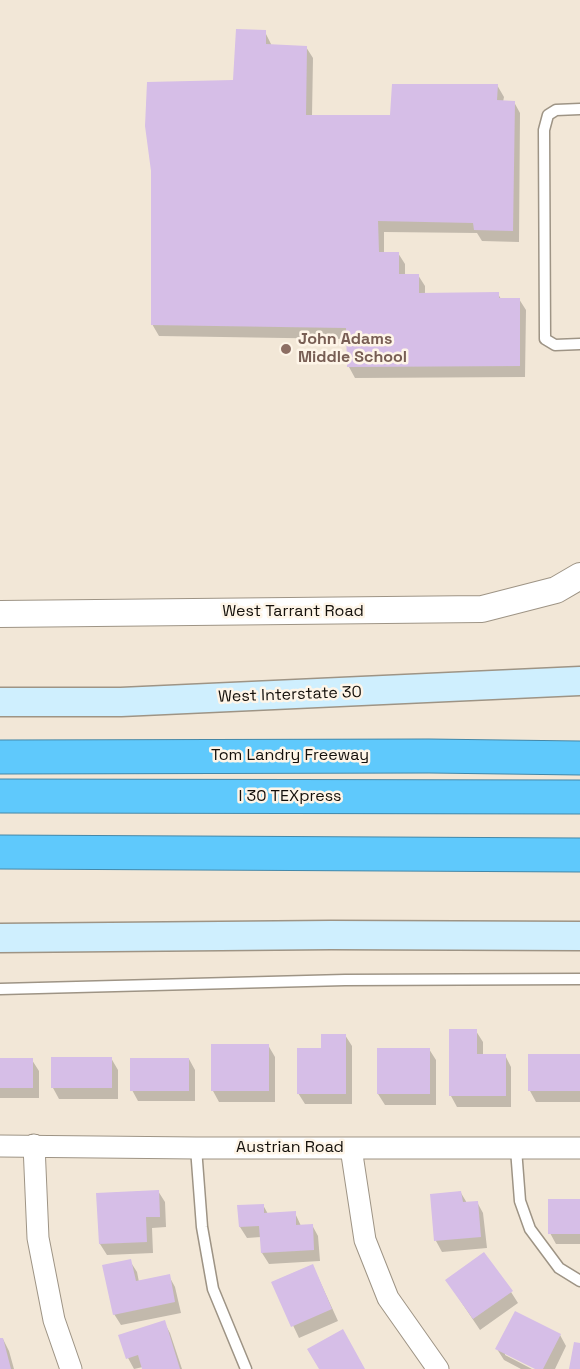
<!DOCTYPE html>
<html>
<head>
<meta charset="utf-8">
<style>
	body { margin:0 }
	canvas { display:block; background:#f2e7d7 }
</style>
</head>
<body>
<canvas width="580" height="1369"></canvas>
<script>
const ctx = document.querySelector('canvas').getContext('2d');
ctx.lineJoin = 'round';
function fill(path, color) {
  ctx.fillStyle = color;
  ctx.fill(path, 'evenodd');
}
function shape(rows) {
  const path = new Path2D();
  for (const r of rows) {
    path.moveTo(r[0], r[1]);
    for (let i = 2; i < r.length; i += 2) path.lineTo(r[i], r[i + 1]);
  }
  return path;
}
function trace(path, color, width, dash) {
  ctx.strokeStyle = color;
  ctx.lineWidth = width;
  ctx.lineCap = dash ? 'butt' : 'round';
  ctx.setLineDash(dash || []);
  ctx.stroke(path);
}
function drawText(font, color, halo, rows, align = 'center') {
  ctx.font = font + ' "Space Grotesk",sans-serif';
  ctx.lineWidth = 5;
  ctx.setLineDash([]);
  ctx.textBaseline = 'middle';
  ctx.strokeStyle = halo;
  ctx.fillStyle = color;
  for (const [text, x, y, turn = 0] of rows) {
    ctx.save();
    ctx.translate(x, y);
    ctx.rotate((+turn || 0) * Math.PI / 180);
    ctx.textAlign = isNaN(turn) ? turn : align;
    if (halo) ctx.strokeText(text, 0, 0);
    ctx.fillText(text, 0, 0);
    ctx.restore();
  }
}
fill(shape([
	[265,32,272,46,306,47,313,58,312,116,392,116,497,85,504,97,503,102,514,102,520,113,519,242,482,241,477,233,384,232,384,253,398,253,405,264,405,275,418,275,425,286,425,295,498,294,501,299,519,299,526,310,525,377,355,378,349,367,348,339,159,336,152,324,235,82],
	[476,1031,483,1042,483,1055,505,1055,511,1067,511,1107,457,1107,451,1096],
	[345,1035,352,1046,352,1104,305,1104,298,1093,323,1050],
	[268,1045,275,1057,275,1102,219,1102,213,1091],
	[429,1049,436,1060,436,1105,385,1105,378,1094],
	[580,1055,580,1102,536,1102,530,1091],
	[111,1058,118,1070,118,1099,59,1099,53,1088],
	[189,1059,195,1070,195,1101,138,1101,132,1090],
	[0,1060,32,1060,39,1071,39,1098,0,1098],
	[158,1191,165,1202,166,1227,152,1228,153,1253,107,1255,100,1244,98,1194],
	[461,1193,467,1203,477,1202,483,1213,487,1248,442,1252,436,1241,431,1195],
	[580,1201,580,1244,556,1244,550,1233],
	[263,1205,268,1214,295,1213,301,1226,312,1225,318,1236,320,1261,269,1264,262,1253,261,1237,247,1238,240,1227,239,1207],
	[130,1261,137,1272,139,1282,169,1276,175,1287,181,1313,121,1325,114,1314],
	[318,1277,338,1321,299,1338,273,1283],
	[447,1281,511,1292,518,1303,480,1330],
	[164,1322,170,1333,182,1369,144,1369,143,1367,134,1369,128,1358],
	[560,1335,566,1346,555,1369,539,1369,505,1352,505,1355,532,1369,521,1369,504,1360,497,1349],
	[3,1339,9,1351,14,1369,0,1369,0,1340]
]), '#0003');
fill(shape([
	[236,29,266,30,266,44,307,46,306,115,390,115,392,84,498,84,497,100,515,101,513,231,474,230,473,223,378,221,379,252,399,252,399,274,419,274,419,293,499,292,499,298,520,298,520,366,347,367,346,328,151,325,151,171,145,126,147,82,233,80],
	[449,1029,477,1029,477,1054,506,1054,506,1096,449,1096],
	[321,1034,346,1034,346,1094,297,1094,297,1048,321,1048],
	[211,1044,269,1044,269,1091,211,1091],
	[377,1048,430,1048,430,1094,377,1094],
	[528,1054,580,1054,580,1091,528,1091],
	[51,1057,112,1057,112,1088,51,1088],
	[0,1058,33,1058,33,1088,0,1088],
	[130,1058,189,1058,189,1091,130,1091],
	[159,1190,160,1217,146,1217,147,1242,99,1244,96,1193],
	[461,1191,463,1202,478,1201,481,1237,434,1241,430,1194],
	[548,1199,580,1199,580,1234,548,1234],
	[264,1204,264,1213,296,1211,296,1225,313,1224,314,1250,261,1253,259,1226,239,1227,237,1205],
	[484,1252,513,1291,473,1319,445,1280],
	[131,1259,136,1281,170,1274,175,1302,113,1315,102,1265],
	[313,1264,332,1309,291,1327,271,1282],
	[515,1311,561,1334,543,1369,535,1369,495,1349],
	[165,1320,180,1369,142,1369,138,1355,126,1359,118,1335],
	[343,1329,365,1369,319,1369,307,1349],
	[0,1338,3,1338,11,1369,0,1369],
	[574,1342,580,1343,580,1369,569,1369]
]), '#d6bee7');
const service = shape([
	[580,109,556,110,548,115,544,130,545,339,555,345,580,344],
	[0,989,345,980,580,979],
	[196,1148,202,1227,213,1289,246,1369],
	[516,1149,520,1201,530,1229,559,1268,580,1281]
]);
const minor = shape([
	[34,1145,38,1238,54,1320,71,1369],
	[0,1146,196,1148,580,1148],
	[351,1148,365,1240,388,1298,438,1369]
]);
const tertiary = shape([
	[0,614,482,609,556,590,580,576]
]);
const secondary = shape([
	[0,702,121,702,580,681],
	[0,938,331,935,580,936]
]);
const motorway = shape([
	[0,757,429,756,580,758],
	[0,796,580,797],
	[0,852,580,855]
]);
trace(service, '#9e9485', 13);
trace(minor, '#9e9485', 23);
trace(tertiary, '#9e9485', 28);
trace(secondary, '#9e9485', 31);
trace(motorway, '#4588a8', 35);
trace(service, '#fff', 10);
trace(minor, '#fff', 21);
trace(tertiary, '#fff', 26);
trace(secondary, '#cfeffe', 28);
trace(motorway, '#5fc9fc', 33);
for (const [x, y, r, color] of [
	[286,349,6,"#8d6e63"]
]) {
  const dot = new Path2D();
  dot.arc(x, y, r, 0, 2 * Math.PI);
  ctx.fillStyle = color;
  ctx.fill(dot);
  trace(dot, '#fef5e8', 2);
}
drawText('bold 16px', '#785e54', '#fef5e8', [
	["John Adams",298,340],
	["Middle School",298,358]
], 'left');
drawText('16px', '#14100b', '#fef5e8', [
	["West Tarrant Road",293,612],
	["West Interstate 30",290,695,-2],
	["Tom Landry Freeway",290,756],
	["I 30 TEXpress",290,797],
	["Austrian Road",290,1148]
]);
</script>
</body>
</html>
